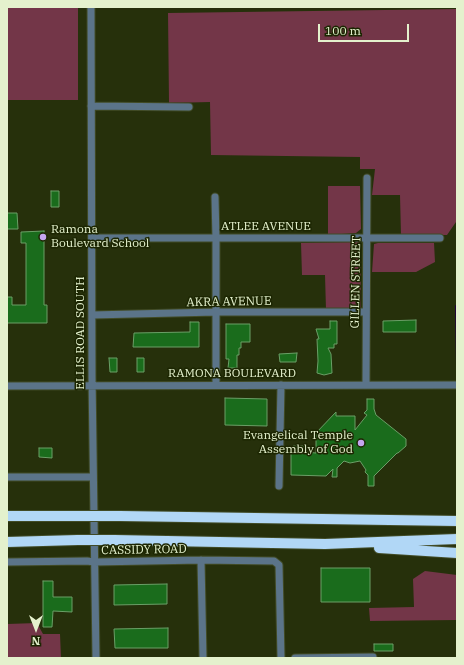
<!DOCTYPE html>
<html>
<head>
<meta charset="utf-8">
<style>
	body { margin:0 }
	#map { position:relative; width:464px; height:665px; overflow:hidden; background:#26300b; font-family:"IBM Plex Serif",serif }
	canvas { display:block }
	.frame { position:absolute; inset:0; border:8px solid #e4f1cd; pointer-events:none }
	.north { position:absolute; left:16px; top:609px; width:40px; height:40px; -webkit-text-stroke:3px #1c2602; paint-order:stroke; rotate:180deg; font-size:11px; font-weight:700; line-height:16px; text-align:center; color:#e4f1cd }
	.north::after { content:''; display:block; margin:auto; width:14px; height:18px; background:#e4f1cd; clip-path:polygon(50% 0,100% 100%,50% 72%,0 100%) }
	.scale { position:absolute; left:318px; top:24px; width:91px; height:18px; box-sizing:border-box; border:2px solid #e4f1cd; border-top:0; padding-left:5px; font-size:12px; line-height:14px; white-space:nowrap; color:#e4f1cd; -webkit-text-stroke:3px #1c2602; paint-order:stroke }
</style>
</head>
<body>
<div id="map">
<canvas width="464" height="665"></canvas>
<div class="frame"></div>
<div class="north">N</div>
<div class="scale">100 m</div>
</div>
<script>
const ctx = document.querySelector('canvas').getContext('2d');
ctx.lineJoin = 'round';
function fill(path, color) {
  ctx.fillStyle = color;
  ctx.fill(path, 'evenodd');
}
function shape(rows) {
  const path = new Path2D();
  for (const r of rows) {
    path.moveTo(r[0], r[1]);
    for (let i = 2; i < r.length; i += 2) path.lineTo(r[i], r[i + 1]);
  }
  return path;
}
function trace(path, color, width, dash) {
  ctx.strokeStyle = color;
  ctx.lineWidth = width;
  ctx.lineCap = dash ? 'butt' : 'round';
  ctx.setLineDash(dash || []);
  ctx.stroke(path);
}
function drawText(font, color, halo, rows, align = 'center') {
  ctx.font = font + ' "IBM Plex Serif",serif';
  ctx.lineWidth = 3;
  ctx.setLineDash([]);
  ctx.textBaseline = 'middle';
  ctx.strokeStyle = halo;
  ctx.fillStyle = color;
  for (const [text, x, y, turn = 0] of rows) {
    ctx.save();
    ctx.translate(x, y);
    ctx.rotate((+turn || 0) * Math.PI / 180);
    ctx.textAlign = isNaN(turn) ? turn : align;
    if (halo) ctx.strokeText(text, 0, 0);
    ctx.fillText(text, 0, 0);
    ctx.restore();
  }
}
fill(shape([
	[7,7,78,7,78,100,7,100],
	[457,9,456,222,447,235,401,235,400,195,372,195,375,169,360,169,360,157,211,155,210,102,169,103,168,13],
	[328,186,360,186,361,229,356,233,328,235],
	[360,242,361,308,359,310,326,310,325,275,302,275,301,243],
	[378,243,434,243,435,262,416,272,372,272,374,244],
	[425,571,457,575,457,620,370,621,369,608,414,607,413,579],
	[37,623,43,634,60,634,61,658,7,658,7,624]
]), '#733648');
trace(shape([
	[456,306,457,365]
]), '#21003c', 2);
const building = shape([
	[51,191,59,191,59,207,51,207,51,191],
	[7,213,17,213,18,229,7,229,7,213],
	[44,231,44,305,47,305,47,323,7,323,7,297,12,297,12,305,26,305,26,243,21,243,21,232,44,231],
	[416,320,416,332,383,332,383,321,416,320],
	[330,321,337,321,337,344,334,344,334,348,328,348,331,354,332,373,324,375,317,373,318,361,317,339,319,339,316,329,330,329,330,321],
	[190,322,199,322,199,347,133,347,134,333,190,332,190,322],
	[226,324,250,324,250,342,241,342,241,348,239,348,239,355,237,355,237,368,228,368,229,359,226,359,226,324],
	[297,353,296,362,280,362,279,354,297,353],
	[109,358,117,358,117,372,110,372,109,358],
	[137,358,144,358,144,372,137,372,137,358],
	[225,398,267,399,267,426,225,425,225,398],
	[367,399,374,399,374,409,376,415,406,439,406,446,398,453,397,453,374,476,374,486,368,486,368,475,365,472,366,470,360,461,350,463,344,461,337,468,337,477,332,477,333,469,326,476,291,475,291,448,293,448,293,446,305,446,305,452,316,453,316,433,336,412,336,416,355,416,355,430,367,415,364,413,367,410,367,399],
	[39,448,52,448,52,458,39,457,39,448],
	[321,568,370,568,370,602,321,602,321,568],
	[43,581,53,581,53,597,72,597,72,612,53,611,52,627,43,627,43,581],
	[167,584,167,604,114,605,114,585,167,584],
	[168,628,168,648,115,648,114,629,168,628],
	[374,644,393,644,393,651,374,651,374,644]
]);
fill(building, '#1a6c1c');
trace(building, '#6a9f67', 1);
const minor = shape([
	[91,7,92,377,96,658],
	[91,106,189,107],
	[215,197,216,239,216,385],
	[92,238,440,238],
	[92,315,216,312,366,312],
	[366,385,367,178],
	[7,386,457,385],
	[7,477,93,477],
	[279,486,281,385],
	[201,560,203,658],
	[7,562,87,561,94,562,201,560,274,561,279,565,281,658],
	[295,658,373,657]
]);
const highway = shape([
	[7,516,72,516],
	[120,516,457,521],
	[114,540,325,544,457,539],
	[7,542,78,540],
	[379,548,457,553]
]);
trace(minor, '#414b26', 9);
trace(highway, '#414b26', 12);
trace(minor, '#5b7489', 7);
trace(highway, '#b1d7f6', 10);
const highwayBridge = shape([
	[72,516,120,516],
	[78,540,114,540]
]);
trace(highwayBridge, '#414b26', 12, []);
trace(highwayBridge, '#b1d7f6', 10);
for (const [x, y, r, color] of [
	[43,237,4,"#c5a6f0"],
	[361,443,4,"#c5a6f0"]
]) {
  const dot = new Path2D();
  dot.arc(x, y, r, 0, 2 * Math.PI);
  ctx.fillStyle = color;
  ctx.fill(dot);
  trace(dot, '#1c2602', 1.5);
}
drawText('12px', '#e4f1cd', '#1c2602', [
	["ATLEE AVENUE",266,227],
	["GILLEN STREET",356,282,-89],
	["AKRA AVENUE",229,302,-1],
	["ELLIS ROAD SOUTH",81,333,-90],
	["RAMONA BOULEVARD",232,374],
	["CASSIDY ROAD",144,550,-1]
]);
drawText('12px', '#e4f1cd', '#1c2602', [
	["Ramona",51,230],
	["Boulevard School",51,244],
	["Evangelical Temple",353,436,"right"],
	["Assembly of God",353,450,"right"]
], 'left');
</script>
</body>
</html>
